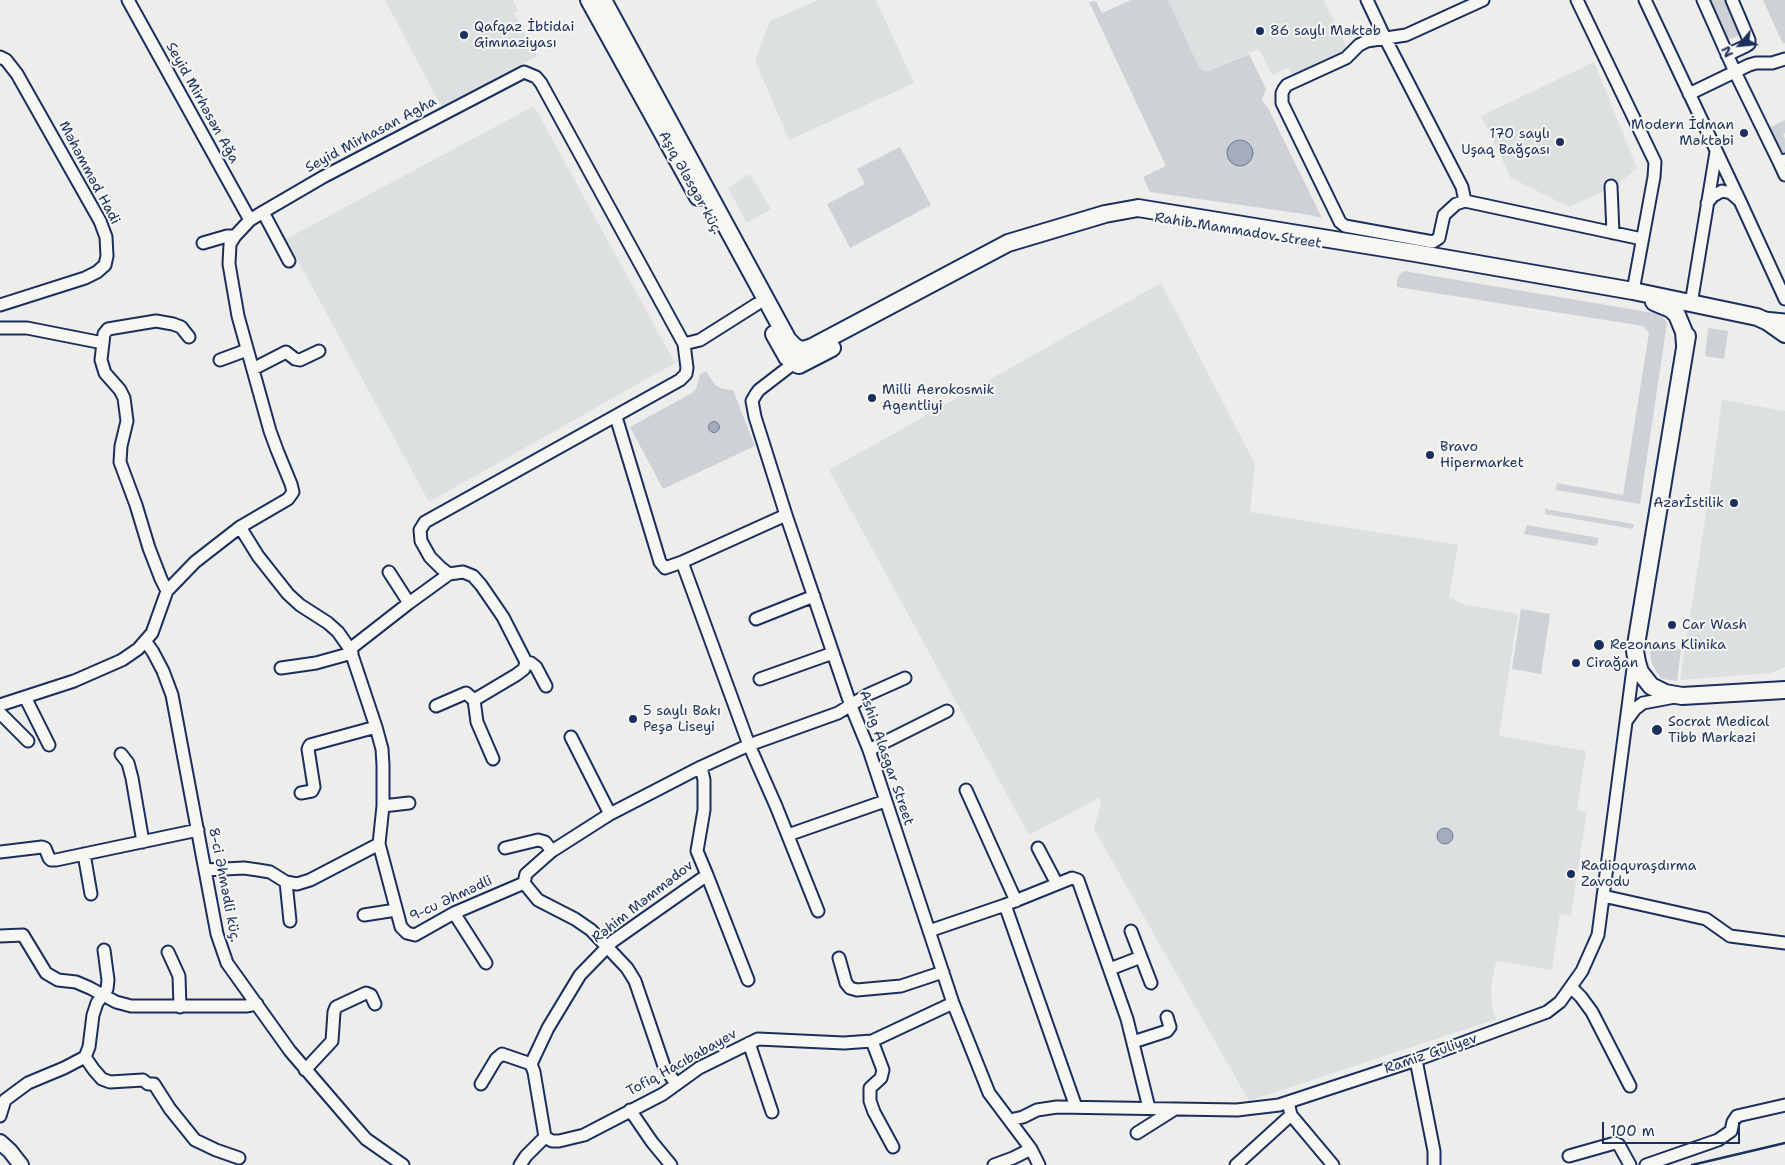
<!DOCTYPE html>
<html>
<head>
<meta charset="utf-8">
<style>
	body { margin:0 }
	#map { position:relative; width:1785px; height:1165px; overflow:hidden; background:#edeeec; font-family:"Shantell Sans",sans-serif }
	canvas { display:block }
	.north { position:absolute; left:1715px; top:20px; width:50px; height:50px; -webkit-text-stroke:4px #f6f6f2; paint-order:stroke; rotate:242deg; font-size:14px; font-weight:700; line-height:20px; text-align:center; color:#1b2f5e }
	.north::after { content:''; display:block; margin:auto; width:18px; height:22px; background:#1b2f5e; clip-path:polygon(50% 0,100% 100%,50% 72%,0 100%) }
	.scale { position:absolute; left:1602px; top:1122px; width:138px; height:22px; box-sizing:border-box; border:2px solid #1b2f5e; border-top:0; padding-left:6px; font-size:15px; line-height:18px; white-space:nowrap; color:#1b2f5e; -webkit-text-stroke:4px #f6f6f2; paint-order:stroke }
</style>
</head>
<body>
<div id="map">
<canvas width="1785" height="1165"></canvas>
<div class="north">N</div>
<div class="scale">100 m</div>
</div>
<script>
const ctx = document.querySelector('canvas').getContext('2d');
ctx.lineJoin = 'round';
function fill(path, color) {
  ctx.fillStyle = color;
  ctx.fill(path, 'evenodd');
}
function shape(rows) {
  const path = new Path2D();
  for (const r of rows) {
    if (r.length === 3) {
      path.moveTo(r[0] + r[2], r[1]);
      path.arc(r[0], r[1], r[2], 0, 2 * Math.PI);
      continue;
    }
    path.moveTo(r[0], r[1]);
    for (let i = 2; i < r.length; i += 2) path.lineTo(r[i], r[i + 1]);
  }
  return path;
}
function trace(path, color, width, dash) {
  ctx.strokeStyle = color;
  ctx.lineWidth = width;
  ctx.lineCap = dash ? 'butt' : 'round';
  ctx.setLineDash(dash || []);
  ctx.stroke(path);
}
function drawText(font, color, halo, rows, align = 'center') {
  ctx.font = font + ' "Shantell Sans",sans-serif';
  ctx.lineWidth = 4;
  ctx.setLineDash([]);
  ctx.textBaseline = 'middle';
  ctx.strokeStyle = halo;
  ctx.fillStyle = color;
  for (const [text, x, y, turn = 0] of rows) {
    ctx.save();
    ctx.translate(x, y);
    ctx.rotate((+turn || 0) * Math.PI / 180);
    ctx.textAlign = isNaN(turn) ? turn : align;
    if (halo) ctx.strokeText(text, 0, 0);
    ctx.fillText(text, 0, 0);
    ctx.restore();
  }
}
fill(shape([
	[385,0,513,0,518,11,514,13,537,56,441,106],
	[818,0,876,0,914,83,789,140,755,60,770,21],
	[1168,0,1324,0,1348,51,1294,77,1288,68,1272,75,1259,49,1206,72,1201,69,1198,65],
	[1594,62,1637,168,1617,185,1569,207,1511,178,1481,116],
	[534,106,675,363,429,502,286,239],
	[750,174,771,209,747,223,728,188],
	[1161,283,1255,464,1250,512,1458,545,1449,597,1463,604,1518,614,1499,736,1586,751,1577,810,1587,812,1579,861,1571,916,1560,914,1552,970,1496,961,1491,989,1492,1007,1496,1019,1249,1101,1094,829,1101,803,1099,798,1029,835,829,470],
	[1722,400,1785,411,1785,667,1771,673,1680,680,1712,475]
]), '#dde0e1');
fill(shape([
	[1131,0,1168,0,1198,65,1203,71,1209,71,1249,54,1266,89,1262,100,1268,108,1322,218,1310,215,1150,192,1143,177,1166,166,1089,2,1096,1,1102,13],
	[1705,0,1730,0,1745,33,1723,42],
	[1763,0,1785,0,1785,43,1783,44],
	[1785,120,1785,133,1783,134,1785,139,1785,153,1777,149,1767,129],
	[900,147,931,205,850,248,827,204,865,184,857,169],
	[1404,271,1660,314,1667,323,1640,504,1556,490,1557,483,1623,495,1649,333,1643,326,1397,287,1397,280,1400,274],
	[1708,328,1728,331,1724,359,1705,356],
	[706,371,715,385,723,389,733,390,755,446,663,489,630,427,692,393,696,389,700,374],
	[1545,509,1634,524,1633,529,1545,514],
	[1527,525,1599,538,1596,546,1524,534],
	[1521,609,1550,614,1541,674,1512,669],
	[1649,644,1681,649,1677,681,1662,679,1657,673,1651,661]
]), '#ced2d7');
const water = shape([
	[1240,153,13],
	[714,427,5.5],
	[1445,836,8]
]);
fill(water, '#a5acbc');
trace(water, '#6e7a96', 1);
const minor = shape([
	[128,0,250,220],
	[1367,0,1385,38,1462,187,1465,201],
	[1483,0,1406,35,1367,41,1359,45,1346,58,1287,85,1284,89,1282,93,1282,103,1340,222,1345,226,1433,242,1439,238,1444,215,1456,204,1465,201,1642,239],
	[1577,0,1655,162,1654,177,1633,291],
	[1645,0,1740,201,1785,299],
	[1703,0,1735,72,1779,162],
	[1727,55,1746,46,1749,44,1749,40,1732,0],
	[0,57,6,60,17,74,100,221,106,237,107,256,105,265,97,272,85,278,0,305],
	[1689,94,1749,65,1756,63,1772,63,1785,59],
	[1785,160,1779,162,1785,175],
	[1611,186,1613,233],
	[1707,203,1713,196,1722,191,1731,193,1739,200],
	[263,212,289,261],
	[203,243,227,236,235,236],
	[1691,304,1716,152],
	[1764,318,1785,320],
	[0,328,27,328,103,343],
	[684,344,700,340,757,304],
	[797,358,794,363,759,390,756,394,752,401,755,417,786,515,851,706,869,750,953,1003,989,1093,1031,1149,1039,1165],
	[220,360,247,350],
	[253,369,286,352,295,359,300,360,319,351],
	[616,417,660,562,665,568,682,562,786,515],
	[240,527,258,556,288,594,300,605,328,623,338,632,350,649,376,727,382,749,383,765,383,806,379,844,401,927,407,933,415,935,454,913,524,883],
	[682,562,749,745,776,806,818,911],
	[389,572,409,603],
	[167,591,161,579,149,548,136,505,120,462,121,446,127,421,124,398,120,390,105,373,101,360,104,334,108,329,156,321,173,324,181,327,189,337],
	[756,619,814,596],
	[146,642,153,652,163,671,172,695,217,934,227,963,290,1051,351,1122,366,1139,403,1165],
	[350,649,409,603,449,574],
	[281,668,316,663,352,653],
	[760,679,833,653],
	[25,697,49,745],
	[474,700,477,722,493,759],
	[0,705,74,681,122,660,138,649,152,633,167,591,195,562,240,527,288,499,293,492,291,484,277,450,270,431,238,316,229,264,230,244,235,236,250,220,263,212,323,177,524,72,536,77,541,83,684,344,687,368,686,374,680,380,425,522,420,530,421,541,430,557,441,568,449,574,463,572,473,576,481,585,503,617,526,662,531,663,536,667,546,686],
	[436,706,466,693,474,700,516,675,524,669,526,662],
	[0,713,28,741],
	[1627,720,1635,709,1643,703,1675,697],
	[571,737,610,814],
	[869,750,947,711],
	[121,754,128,763,132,778,143,842],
	[966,790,1016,901],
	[301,793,312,791,314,787,308,749,310,745,376,727],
	[383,806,409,803],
	[788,835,885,801],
	[505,848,538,840,545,842,552,851],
	[1038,848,1057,884],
	[0,852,42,847,45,848,49,858,51,860,56,860,198,830],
	[84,854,91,894],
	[205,870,244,868,258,870,270,872,286,882,297,884,310,880,379,844],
	[707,875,748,980],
	[286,882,290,921],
	[524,883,538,900,575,919,591,930,627,968,635,981,664,1066,676,1084],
	[524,883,526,874,552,851,610,814,701,767],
	[1603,896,1706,919,1730,936,1785,943],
	[1005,905,1076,1107],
	[454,913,486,963],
	[364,915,396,910],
	[929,931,1005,905,1072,878,1078,880,1127,1019,1149,1108],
	[1131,931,1151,983],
	[0,936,23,935,46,973,58,980,76,982,90,988,116,1002,131,1006,246,1006,257,1004],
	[168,952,179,976,180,1007],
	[839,958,846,983,850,988,857,990,901,986,943,972],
	[1110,969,1141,957],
	[1571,987,1581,997,1592,1012,1630,1086],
	[872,1041,883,1070,881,1078,870,1088,870,1101,874,1112,893,1147],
	[1133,1042,1167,1031,1170,1027,1167,1017],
	[749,1043,772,1112],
	[85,1057,94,1070,102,1079,110,1082,143,1080,148,1084,154,1084,170,1109,195,1140,216,1150,239,1158],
	[1416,1060,1434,1151,1434,1165],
	[305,1070,332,1041,334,1012,336,1007,366,993,371,995,375,1004],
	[481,1084,496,1059,502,1054,531,1064],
	[630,1110,652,1142,671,1165],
	[1291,1115,1333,1165],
	[0,1116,5,1100,28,1083,64,1068,85,1057,89,1047,93,1015,97,1003,107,989,108,980,104,950],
	[1010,1120,1023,1117,1037,1110,1057,1107,1237,1110,1279,1105,1416,1060,1547,1012,1560,1002,1582,971,1598,935,1634,661],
	[1137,1133,1175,1109],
	[545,1137,552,1141,559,1141,584,1135,663,1094,699,1068,758,1039,844,1043,872,1041,953,1003],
	[1569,1156,1615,1143,1619,1145,1630,1165],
	[520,1165,526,1156,545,1137,534,1072,531,1064,548,1028,580,975,613,941,707,875,697,851,704,810,704,780,701,767,749,745,838,713,867,695,905,678],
	[994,1165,1013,1158,1031,1149],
	[1236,1165,1291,1115,1288,1102],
	[1646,1165,1718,1140,1731,1131,1733,1122,1737,1116,1785,1105]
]);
const tertiary = shape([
	[0,1142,10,1151,21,1165]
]);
const secondary = shape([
	[589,0,698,197],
	[603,0,788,340,795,347,799,349,803,350,812,347,1008,243,1105,214,1138,208,1415,253,1633,291,1757,317,1768,322,1785,334],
	[1654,302,1671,309,1677,315,1684,332,1685,345],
	[774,334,787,357,794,363,799,365,832,348],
	[1687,336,1635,651,1637,662,1640,672,1651,686,1665,693,1682,696,1785,690]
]);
trace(minor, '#1b2f5e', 15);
trace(tertiary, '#1b2f5e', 18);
trace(secondary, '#1b2f5e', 20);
trace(minor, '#f6f6f2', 11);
trace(tertiary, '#f6f6f2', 14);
trace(secondary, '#f6f6f2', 16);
trace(shape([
	[1692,1165,1785,1143]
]), '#1b2f5e', 2.5);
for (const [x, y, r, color] of [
	[1260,31,5,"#1b2f5e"],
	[464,35,5,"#1b2f5e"],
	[1744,133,5,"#1b2f5e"],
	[1560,142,5,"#1b2f5e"],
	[872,398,5,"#1b2f5e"],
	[1430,455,5,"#1b2f5e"],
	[1734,503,5,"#1b2f5e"],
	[1672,625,5,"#1b2f5e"],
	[1599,645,6,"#1b2f5e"],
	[1576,663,5,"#1b2f5e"],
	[633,719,5,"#1b2f5e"],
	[1657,730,6,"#1b2f5e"],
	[1571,874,5,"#1b2f5e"]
]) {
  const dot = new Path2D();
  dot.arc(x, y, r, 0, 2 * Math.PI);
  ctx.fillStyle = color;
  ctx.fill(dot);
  trace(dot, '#f6f6f2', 2);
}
drawText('14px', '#1b2f5e', '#f6f6f2', [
	["Qafqaz İbtidai",474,27],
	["Gimnaziyası",474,43],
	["86 saylı Məktəb",1270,31],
	["Modern İdman",1734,125,"right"],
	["Məktəbi",1734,141,"right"],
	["170 saylı",1550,134,"right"],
	["Uşaq Bağçası",1550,150,"right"],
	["Milli Aerokosmik",882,390],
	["Agentliyi",882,406],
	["Bravo",1440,447],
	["Hipermarket",1440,463],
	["Azərİstilik",1724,503,"right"],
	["Car Wash",1682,625],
	["Rezonans Klinika",1610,645],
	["Cirağan",1586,663],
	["5 saylı Bakı",643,711],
	["Peşə Liseyi",643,727],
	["Socrat Medical",1668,722],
	["Tibb Mərkəzi",1668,738],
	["Radioquraşdırma",1581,866],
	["Zavodu",1581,882]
], 'left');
drawText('14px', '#1b2f5e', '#f6f6f2', [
	["Seyid Mirhəsən Ağa",202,103,61],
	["Seyid Mirhasan Agha",371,135,-28],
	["Məhəmməd Hadi",89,173,62],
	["Aşıq Ələsgər küç.",690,183,61],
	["Rahib Mammadov Street",1238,231,9],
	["Ashig Alasgar Street",886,758,71],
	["8-ci Əhmədli küç.",224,885,79],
	["9-cu Əhmədli",451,899,-25],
	["Rəhim Məmmədov",643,902,-38],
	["Ramiz Guliyev",1431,1054,-19],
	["Tofiq Hacıbabayev",682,1063,-29]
]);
</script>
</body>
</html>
